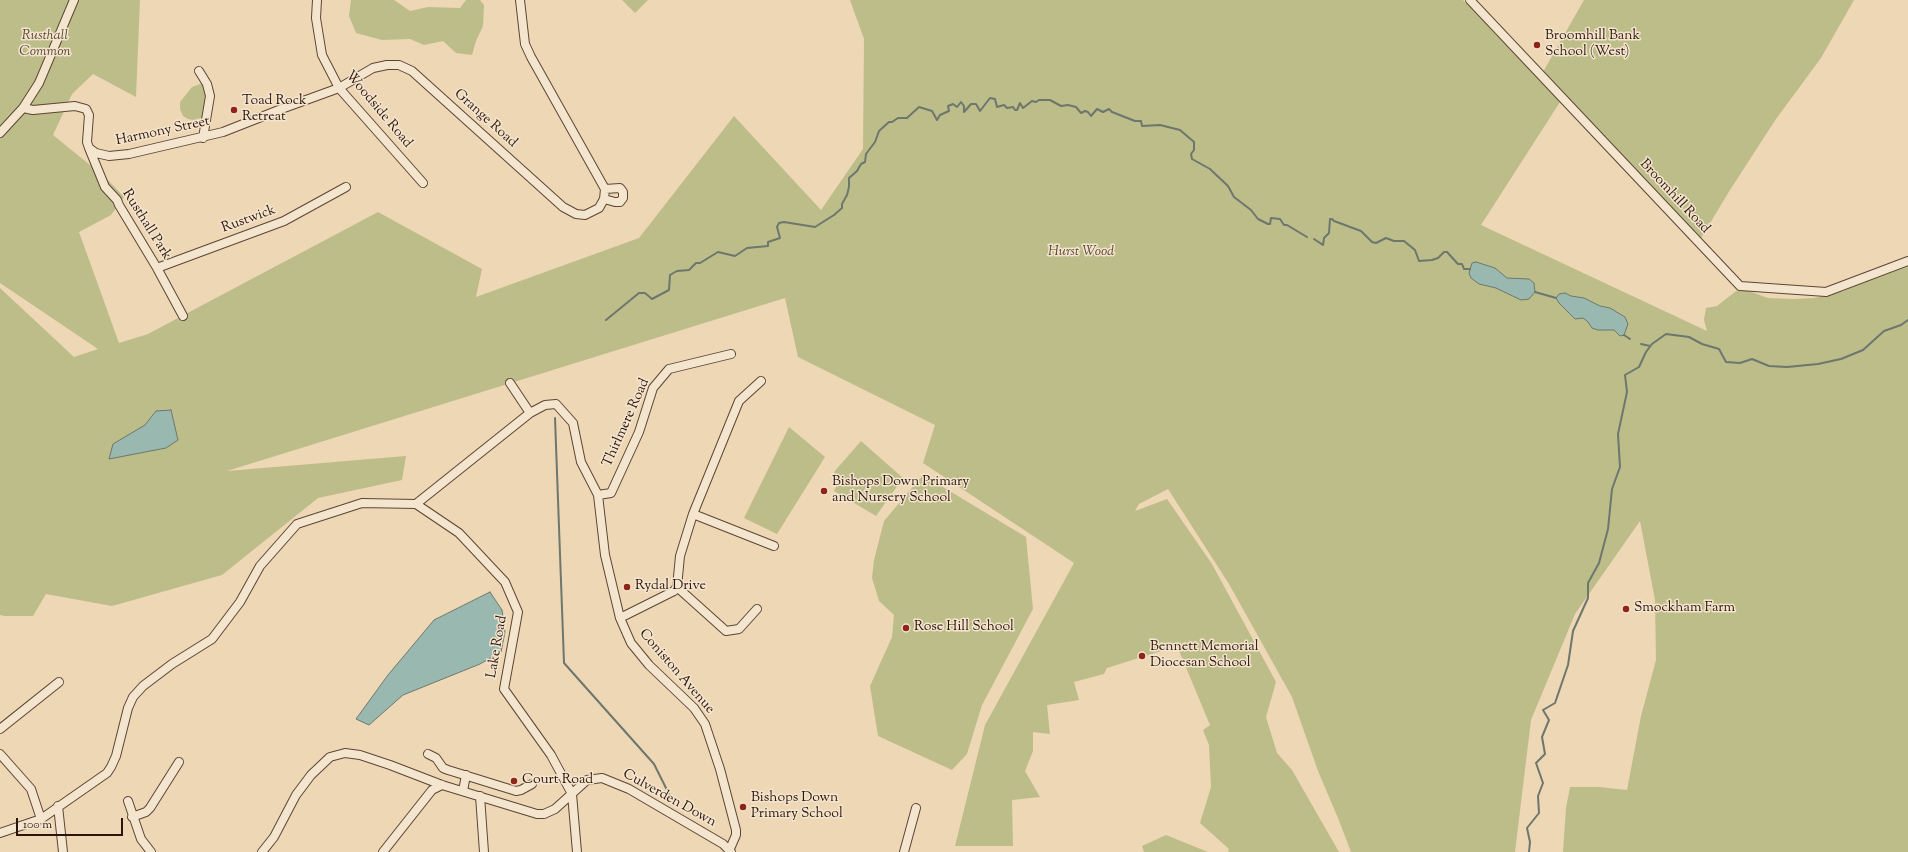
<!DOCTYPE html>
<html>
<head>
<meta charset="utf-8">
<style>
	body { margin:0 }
	#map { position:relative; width:1908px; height:852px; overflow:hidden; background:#eed7b5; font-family:"Sorts Mill Goudy",serif }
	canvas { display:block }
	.scale { position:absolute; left:16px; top:818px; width:107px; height:18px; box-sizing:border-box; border:2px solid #2c1409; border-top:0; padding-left:5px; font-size:12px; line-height:14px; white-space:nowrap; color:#2c1409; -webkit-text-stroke:3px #f4e5cf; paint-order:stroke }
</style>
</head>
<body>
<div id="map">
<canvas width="1908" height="852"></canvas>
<div class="scale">100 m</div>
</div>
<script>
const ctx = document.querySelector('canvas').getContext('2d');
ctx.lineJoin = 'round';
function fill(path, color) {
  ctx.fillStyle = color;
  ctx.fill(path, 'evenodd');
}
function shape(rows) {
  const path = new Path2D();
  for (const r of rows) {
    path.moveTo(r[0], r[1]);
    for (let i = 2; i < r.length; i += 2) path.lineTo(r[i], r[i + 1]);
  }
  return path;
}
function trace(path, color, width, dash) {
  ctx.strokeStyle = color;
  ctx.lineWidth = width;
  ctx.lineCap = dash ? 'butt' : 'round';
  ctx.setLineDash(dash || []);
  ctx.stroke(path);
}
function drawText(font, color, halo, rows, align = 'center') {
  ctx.font = font + ' "Sorts Mill Goudy",serif';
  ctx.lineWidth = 3;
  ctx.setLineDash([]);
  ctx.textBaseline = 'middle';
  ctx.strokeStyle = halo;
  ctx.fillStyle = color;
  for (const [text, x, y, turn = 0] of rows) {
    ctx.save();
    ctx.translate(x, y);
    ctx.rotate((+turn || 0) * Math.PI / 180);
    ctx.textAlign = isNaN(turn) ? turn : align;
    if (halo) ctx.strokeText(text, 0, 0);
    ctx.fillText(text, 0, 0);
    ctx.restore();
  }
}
fill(shape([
	[0,0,140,0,136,97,93,74,72,94,53,135,106,178,124,197,111,215,79,232,119,343,148,334,378,212,482,269,476,297,639,238,734,116,821,210,863,149,864,39,850,0,1463,0,1560,102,1481,225,1707,331,1704,320,1706,308,1717,306,1740,288,1768,298,1794,299,1814,298,1844,291,1878,275,1908,265,1908,852,1563,852,1566,808,1570,787,1599,787,1627,790,1641,716,1656,660,1655,600,1640,521,1575,614,1531,720,1515,852,1351,852,1338,818,1318,771,1292,697,1229,584,1168,489,1139,504,1135,511,1167,499,1212,564,1276,682,1266,717,1277,753,1292,770,1339,852,1228,852,1229,849,1200,823,1211,787,1209,745,1203,730,1210,725,1177,646,1107,668,1104,674,1074,682,1079,700,1047,705,1050,734,1033,732,1033,751,1025,771,1040,797,1012,800,1013,846,955,846,985,725,1074,563,923,463,935,425,798,357,785,298,227,471,406,456,402,480,318,498,222,575,112,606,46,594,33,616,4,616,0,615,0,288,74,357,98,349,0,283],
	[351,0,394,0,410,11,428,7,460,8,466,0,480,0,484,5,483,26,476,41,472,55,456,53,443,41,424,45,410,39,382,40,356,33,349,16],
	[622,0,648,0,635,13],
	[1584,0,1854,0,1821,58,1776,119,1730,190,1701,238,1543,72],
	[200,84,204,84,206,87,205,117,193,120,188,119,183,116,180,109,180,102,192,87],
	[789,427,825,457,777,534,744,518],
	[861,441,903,478,876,516,834,491,838,483,834,472],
	[923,475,1026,537,1033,609,982,705,967,754,952,770,878,736,870,686,892,637,894,615,879,601,872,578,874,560,884,521],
	[1166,835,1208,852,1144,852,1142,846]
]), '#bdbd8a');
const water = shape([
	[1476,262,1495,268,1507,278,1529,279,1534,283,1535,292,1529,299,1521,300,1496,288,1479,284,1471,278,1469,273,1472,263,1476,262],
	[1565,293,1571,296,1584,298,1600,306,1610,308,1625,317,1628,324,1624,335,1620,336,1614,330,1598,330,1592,328,1588,322,1583,318,1575,319,1559,303,1556,298,1559,294,1565,293],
	[171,410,178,440,166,448,109,459,113,444,145,425,156,411,171,410],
	[490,592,502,610,505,632,501,652,480,664,403,695,369,725,356,719,388,675,434,620,490,592]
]);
fill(water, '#99b9b0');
trace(water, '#6d776d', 1);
trace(shape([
	[1314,239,1323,245,1324,238,1329,233,1330,219,1332,219,1334,221,1361,231,1372,242,1376,243,1386,238,1394,241,1404,241,1415,250,1419,261,1432,260,1438,258,1444,252,1447,252,1458,264,1462,264,1464,269,1470,269],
	[1535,292,1556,298],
	[606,320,639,293,645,293,652,299,669,290,670,275,677,271,689,270,696,263,700,263,718,252,735,256,747,248,768,246,768,242,780,238,777,227,779,223,784,222,815,227,834,215,842,208,842,204,847,195,849,187,849,178,857,171,861,164,865,162,866,154,875,142,879,131,889,122,892,122,898,118,907,118,919,107,932,111,937,120,940,115,949,111,948,106,953,104,957,107,961,102,964,106,964,112,971,104,976,104,980,111,990,98,995,99,997,107,1004,105,1007,108,1013,107,1015,110,1017,110,1020,103,1023,108,1032,101,1036,102,1039,100,1050,100,1061,106,1068,105,1076,107,1081,113,1085,111,1088,112,1091,116,1097,109,1103,112,1109,109,1112,112,1135,121,1141,121,1142,126,1160,125,1180,130,1194,142,1194,150,1191,154,1192,159,1210,169,1228,186,1234,197,1251,210,1258,219,1268,224,1270,224,1271,218,1280,219,1284,225,1287,225,1307,237],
	[1624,335,1630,339],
	[1641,344,1650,346],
	[555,418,564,663,654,764,670,796],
	[1529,852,1530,842,1527,828,1539,813,1538,796,1543,783,1536,763,1545,754,1542,737,1549,720,1543,710,1555,703,1568,665,1573,631,1588,598,1588,583,1599,563,1608,529,1612,489,1620,467,1618,434,1627,392,1625,375,1639,367,1646,352,1652,344,1666,334,1689,337,1702,344,1719,349,1726,362,1740,363,1752,359,1769,366,1787,367,1818,364,1841,359,1863,350,1884,331,1901,325,1908,320]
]), '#6d776d', 2);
const minor = shape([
	[317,0,316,18,322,55,339,88,423,183],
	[1470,0,1740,286,1826,292,1908,261],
	[199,71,207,84,210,96,203,138],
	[23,108,33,110,75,106,86,109,89,115,87,142,89,148,96,153,109,156,129,154,223,132,284,108,339,88,373,68,387,65,399,65,412,71,563,207,576,214,585,215,599,208,604,199,605,189,531,57,525,44,520,0],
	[0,133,23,108,39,83,74,0],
	[89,148,105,187,117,200,119,205,157,268,183,316],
	[604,199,615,202,620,202,623,198,623,192,620,188,605,189],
	[157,268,284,221,346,187],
	[510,383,530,413],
	[598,495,611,493,639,432,653,388,669,369,731,354],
	[416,504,530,413,545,405,556,404,573,423,581,462,598,495,605,555,620,618,631,643,649,665,694,708,705,724,720,769,736,830,736,835,729,851],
	[416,504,459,533,505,582,518,612,504,689,551,755,572,794,577,852],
	[693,514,774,546],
	[677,587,726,631,739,629,757,609],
	[620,618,674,591,677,587,680,556,693,514,739,401,761,381],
	[0,729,59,682],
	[0,754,31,789,41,819],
	[428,754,436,758,443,768,448,770,516,791,521,790,532,784],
	[463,791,466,775],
	[480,796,484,852],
	[128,801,141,839,151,852],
	[58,806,63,852],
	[132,817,146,812,150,808,179,762],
	[0,833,41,819,107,773,111,767,116,756,128,708,133,697,143,686,172,664,212,639,240,602,260,566,297,524,362,503,416,504],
	[262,852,274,837,296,795,311,775,330,757,345,753,360,755,390,765,442,785,537,814,544,814,555,809,587,780,602,778,629,789,723,844,731,852],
	[383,852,432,790,442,785],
	[904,852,916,808]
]);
trace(minor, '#5c4534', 10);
trace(minor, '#f4e5cf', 8);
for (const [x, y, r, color] of [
	[1537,45,4,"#8f2418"],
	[234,110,4,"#8f2418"],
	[824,491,4,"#8f2418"],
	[627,587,4,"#8f2418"],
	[1626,609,4,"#8f2418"],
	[906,628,4,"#8f2418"],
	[1142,656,4,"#8f2418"],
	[514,781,4,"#8f2418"],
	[743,807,4,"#8f2418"]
]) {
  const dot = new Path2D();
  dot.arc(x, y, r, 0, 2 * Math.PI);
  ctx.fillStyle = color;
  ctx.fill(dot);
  trace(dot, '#f4e5cf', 1.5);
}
drawText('italic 14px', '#584730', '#f4e5cf', [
	["Rusthall",45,37],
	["Common",45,53],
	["Hurst Wood",1081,253]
]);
drawText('14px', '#2c1409', '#f4e5cf', [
	["Broomhill Bank",1545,37],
	["School (West)",1545,53],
	["Toad Rock",242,102],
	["Retreat",242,118],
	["Bishops Down Primary",832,483],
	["and Nursery School",832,499],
	["Rydal Drive",635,587],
	["Smockham Farm",1634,609],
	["Rose Hill School",914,628],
	["Bennett Memorial",1150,648],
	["Diocesan School",1150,664],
	["Court Road",522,781],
	["Bishops Down",751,799],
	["Primary School",751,815]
], 'left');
drawText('14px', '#2c1409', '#f4e5cf', [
	["Woodside Road",378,110,50],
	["Grange Road",485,119,42],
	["Harmony Street",163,132,-12],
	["Broomhill Road",1674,197,47],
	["Rustwick",249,220,-20],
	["Rusthall Park",146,225,58],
	["Thirlmere Road",627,423,-66],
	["Lake Road",498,647,-80],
	["Coniston Avenue",676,672,49],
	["Culverden Down",669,799,29]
]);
</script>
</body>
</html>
